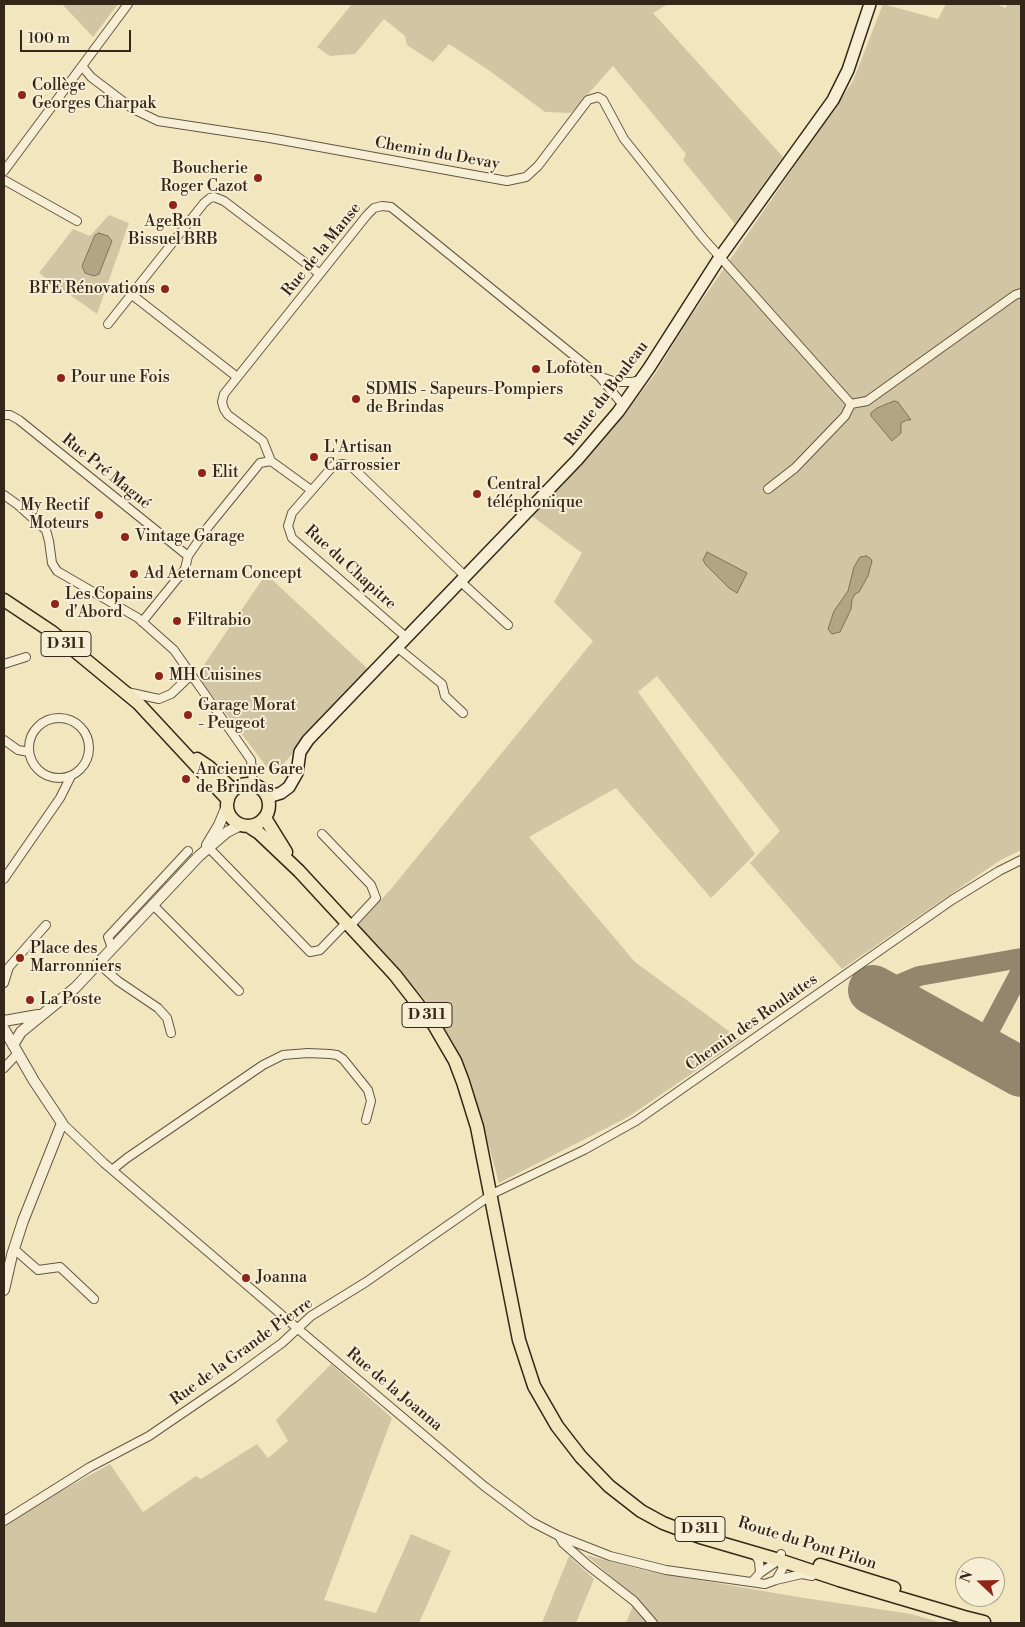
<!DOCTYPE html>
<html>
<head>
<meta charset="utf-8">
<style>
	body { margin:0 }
	#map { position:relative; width:1025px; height:1627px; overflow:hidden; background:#f2e6bf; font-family:"Libre Bodoni",serif }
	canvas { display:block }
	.frame { position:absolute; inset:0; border:5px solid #342618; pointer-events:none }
	.north { position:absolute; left:955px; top:1557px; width:50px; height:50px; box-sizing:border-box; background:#f7efd5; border:1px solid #a99f89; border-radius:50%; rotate:291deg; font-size:14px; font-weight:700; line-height:20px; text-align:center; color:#342618 }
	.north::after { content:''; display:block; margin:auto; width:18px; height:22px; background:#8f2418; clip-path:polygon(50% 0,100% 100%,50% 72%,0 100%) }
	.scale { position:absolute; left:20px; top:30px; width:111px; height:22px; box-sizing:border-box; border:2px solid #342618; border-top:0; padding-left:6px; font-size:15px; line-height:18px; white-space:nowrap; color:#342618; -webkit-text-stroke:4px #f7efd5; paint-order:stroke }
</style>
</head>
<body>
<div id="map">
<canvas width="1025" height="1627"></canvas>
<div class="frame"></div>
<div class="north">N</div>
<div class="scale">100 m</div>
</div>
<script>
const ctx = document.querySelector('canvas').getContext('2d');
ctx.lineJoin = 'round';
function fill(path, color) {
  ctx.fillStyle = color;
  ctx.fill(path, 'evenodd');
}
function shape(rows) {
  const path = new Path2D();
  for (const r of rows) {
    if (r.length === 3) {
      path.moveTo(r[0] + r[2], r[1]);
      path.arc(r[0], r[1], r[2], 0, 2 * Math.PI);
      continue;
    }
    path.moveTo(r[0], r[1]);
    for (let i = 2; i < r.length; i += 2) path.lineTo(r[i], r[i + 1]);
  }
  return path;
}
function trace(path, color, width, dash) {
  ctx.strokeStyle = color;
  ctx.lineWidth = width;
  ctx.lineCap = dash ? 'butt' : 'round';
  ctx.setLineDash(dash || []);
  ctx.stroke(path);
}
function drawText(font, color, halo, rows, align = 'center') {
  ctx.font = font + ' "Libre Bodoni",serif';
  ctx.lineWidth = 4;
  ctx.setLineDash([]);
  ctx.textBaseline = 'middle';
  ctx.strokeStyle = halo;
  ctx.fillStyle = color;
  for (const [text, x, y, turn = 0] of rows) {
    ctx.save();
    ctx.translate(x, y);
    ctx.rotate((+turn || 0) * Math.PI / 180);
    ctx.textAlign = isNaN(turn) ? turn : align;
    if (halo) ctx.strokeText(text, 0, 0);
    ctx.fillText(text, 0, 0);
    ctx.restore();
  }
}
fill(shape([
	[62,4,118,4,93,37],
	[352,4,668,4,653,13,783,157,735,224,683,160,686,154,613,66,571,113,545,112,490,71,449,44,433,62,407,45,405,36,384,19,355,54,330,56,317,47],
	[883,4,938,19,946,4,996,4,1006,8,1007,4,1021,4,1021,850,999,861,842,969,750,863,780,831,657,676,638,692,755,854,711,898,616,788,529,837,635,962,741,1040,628,1117,499,1183,471,1081,453,1042,428,1003,357,926,391,889,593,641,554,602,582,553,532,516,623,416,655,374,685,325,853,81],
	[109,215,129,223,97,314,39,273,73,229,90,236],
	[266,574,368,669,277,771,269,770,197,675],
	[331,1364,392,1418,324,1600,376,1613,411,1534,451,1551,419,1623,4,1623,4,1526,54,1495,110,1464,143,1512,196,1476,201,1479,257,1444,268,1458,288,1441,276,1420],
	[586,1555,647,1571,798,1597,911,1614,942,1623,626,1623,636,1598],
	[569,1556,594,1579,576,1623,542,1623]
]), '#d2c5a3');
const water = shape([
	[99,233,108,236,112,241,99,274,94,276,85,273,82,266,95,235,99,233],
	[894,401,898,402,911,420,907,420,901,423,901,433,892,441,871,416,871,413,877,408,894,401],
	[707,552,747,573,737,593,729,588,706,565,703,560,707,552],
	[866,556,870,558,872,561,868,576,859,592,855,594,852,600,851,609,840,632,832,634,828,629,834,611,848,591,854,567,860,557,866,556]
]);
fill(water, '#b1a586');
trace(water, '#7f725a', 1);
trace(shape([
	[882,995,900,984,919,976,1021,958],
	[979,1050,1021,971]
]), '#93866c', 20);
trace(shape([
	[873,990,1021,1072]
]), '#93866c', 50);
const minor = shape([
	[82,66,91,77,133,109,158,121,270,138,507,181,526,177,538,166,588,100,598,97,603,100,624,139,703,238,851,404,867,401,1015,295,1021,293],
	[4,171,128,4],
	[4,180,77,221],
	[131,294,237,377],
	[108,324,204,203,210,198,214,197,224,201,320,274],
	[601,377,616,382,632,382,641,380],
	[4,415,10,415,19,420,188,556,185,569,142,622],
	[271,461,263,441,228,415,224,409,222,402,224,394,367,215,374,208,382,206,391,207,599,376,623,405],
	[768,489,795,468,845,416,851,404],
	[4,495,18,505,46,530,49,541,52,563,57,571,138,618,174,650,251,760,253,784],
	[188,556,208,527,260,463,271,461,311,490],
	[461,582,508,625],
	[407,638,292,538,288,526,292,513,333,466,343,464,352,467,466,577],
	[398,648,442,684,445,696,463,713],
	[4,664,26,657],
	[127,692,159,699,171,694,191,675],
	[59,748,30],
	[4,740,18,750,29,752],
	[322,834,371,885,376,898,350,926],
	[209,848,310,952,320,950,346,923],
	[4,879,60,798,71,776],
	[153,905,239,991],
	[112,948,108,937,188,851],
	[98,963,118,981,158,1008,167,1018,171,1033],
	[4,983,9,967,46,925],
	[4,1068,18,1053],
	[62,1123,104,1163,297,1328,484,1486,532,1522,559,1536,610,1556,666,1570,765,1584,776,1580,802,1574,812,1576],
	[112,1170,127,1158,263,1065,283,1055,308,1053,330,1054,337,1055,343,1059,368,1090,371,1101,366,1120],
	[14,1249,38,1270,60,1267,94,1299],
	[4,1521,90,1467,149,1436,234,1378,282,1343,311,1316,366,1282,494,1193,584,1150,636,1121,952,900,999,871,1021,860],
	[559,1536,563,1543,589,1566,634,1601,653,1623],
	[754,1553,759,1561,760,1573],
	[776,1580,783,1568,779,1560],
	[752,1582,760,1573,779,1560,781,1554]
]);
const tertiary = shape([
	[207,845,219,825,227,806],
	[4,1021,38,1015],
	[4,1029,34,1081,62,1123,23,1221,12,1255,4,1290],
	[13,1045,21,1032,75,988,199,856,227,832,241,825]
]);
const secondary = shape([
	[268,797,281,793,289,787,297,773,300,752,308,740,577,460,618,412,649,368,720,257,833,100,848,70,870,4]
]);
const primary = shape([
	[4,600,52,632,138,703,228,800],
	[197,759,209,767,233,790],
	[248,805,21],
	[265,818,286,852],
	[248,826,259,833,299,871,395,975,434,1025,455,1061,463,1082,477,1127,519,1340,534,1386,557,1426,581,1457,609,1486,641,1511,663,1523,700,1537,779,1560,839,1580,964,1617,984,1622],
	[820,1565,894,1588]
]);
trace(minor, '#645642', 10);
trace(tertiary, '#645642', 12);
trace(secondary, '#342618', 14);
trace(primary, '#342618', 15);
trace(minor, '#f7efd5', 8);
trace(tertiary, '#f7efd5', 10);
trace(secondary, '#f7efd5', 11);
trace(primary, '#f2e6bf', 12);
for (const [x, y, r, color] of [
	[22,95,5,"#8f2418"],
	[258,178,5,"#8f2418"],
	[173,205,5,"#8f2418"],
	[165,289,5,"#8f2418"],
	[536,369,5,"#8f2418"],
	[61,378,5,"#8f2418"],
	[356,399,5,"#8f2418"],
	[314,457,5,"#8f2418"],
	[202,473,5,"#8f2418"],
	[477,494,5,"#8f2418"],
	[99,515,5,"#8f2418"],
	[125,537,5,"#8f2418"],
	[134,574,5,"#8f2418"],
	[55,604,5,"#8f2418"],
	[177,621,5,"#8f2418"],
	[159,676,5,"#8f2418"],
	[188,715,5,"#8f2418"],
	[186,779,5,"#8f2418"],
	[20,958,5,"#8f2418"],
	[30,1000,5,"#8f2418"],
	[246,1278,5,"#8f2418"]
]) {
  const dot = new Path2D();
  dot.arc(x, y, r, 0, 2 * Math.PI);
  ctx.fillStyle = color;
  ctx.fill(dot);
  trace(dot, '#f7efd5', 2);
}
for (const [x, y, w] of [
	[66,644,50],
	[427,1015,50],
	[700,1529,50]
]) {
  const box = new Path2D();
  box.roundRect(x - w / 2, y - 12.5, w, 25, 4);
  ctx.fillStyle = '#f7efd5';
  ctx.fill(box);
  trace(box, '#342618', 1);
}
drawText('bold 15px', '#342618', null, [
	["D 311",66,644],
	["D 311",427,1015],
	["D 311",700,1529]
]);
drawText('16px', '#342618', '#f7efd5', [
	["Collège",32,86],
	["Georges Charpak",32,104],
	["Boucherie",248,169,"right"],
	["Roger Cazot",248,187,"right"],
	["AgeRon",173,222,"center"],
	["Bissuel BRB",173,240,"center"],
	["BFE Rénovations",155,289,"right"],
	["Lofoten",546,369],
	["Pour une Fois",71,378],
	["SDMIS - Sapeurs-Pompiers",366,390],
	["de Brindas",366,408],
	["L'Artisan",324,448],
	["Carrossier",324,466],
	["Elit",212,473],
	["Central",487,485],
	["téléphonique",487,503],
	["My Rectif",89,506,"right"],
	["Moteurs",89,524,"right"],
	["Vintage Garage",135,537],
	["Ad Aeternam Concept",144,574],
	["Les Copains",65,595],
	["d'Abord",65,613],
	["Filtrabio",187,621],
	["MH Cuisines",169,676],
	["Garage Morat",198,706],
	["- Peugeot",198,724],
	["Ancienne Gare",196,770],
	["de Brindas",196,788],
	["Place des",30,949],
	["Marronniers",30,967],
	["La Poste",40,1000],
	["Joanna",256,1278]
], 'left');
drawText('16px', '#342618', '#f7efd5', [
	["Chemin du Devay",437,154,10],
	["Rue de la Manse",322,250,-51],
	["Route du Bouleau",607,394,-53],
	["Rue Pré Magné",106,472,39],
	["Rue du Chapitre",350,568,42],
	["Chemin des Roulattes",752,1023,-35],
	["Rue de la Grande Pierre",242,1352,-36],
	["Rue de la Joanna",394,1390,40],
	["Route du Pont Pilon",807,1544,17]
]);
</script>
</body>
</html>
